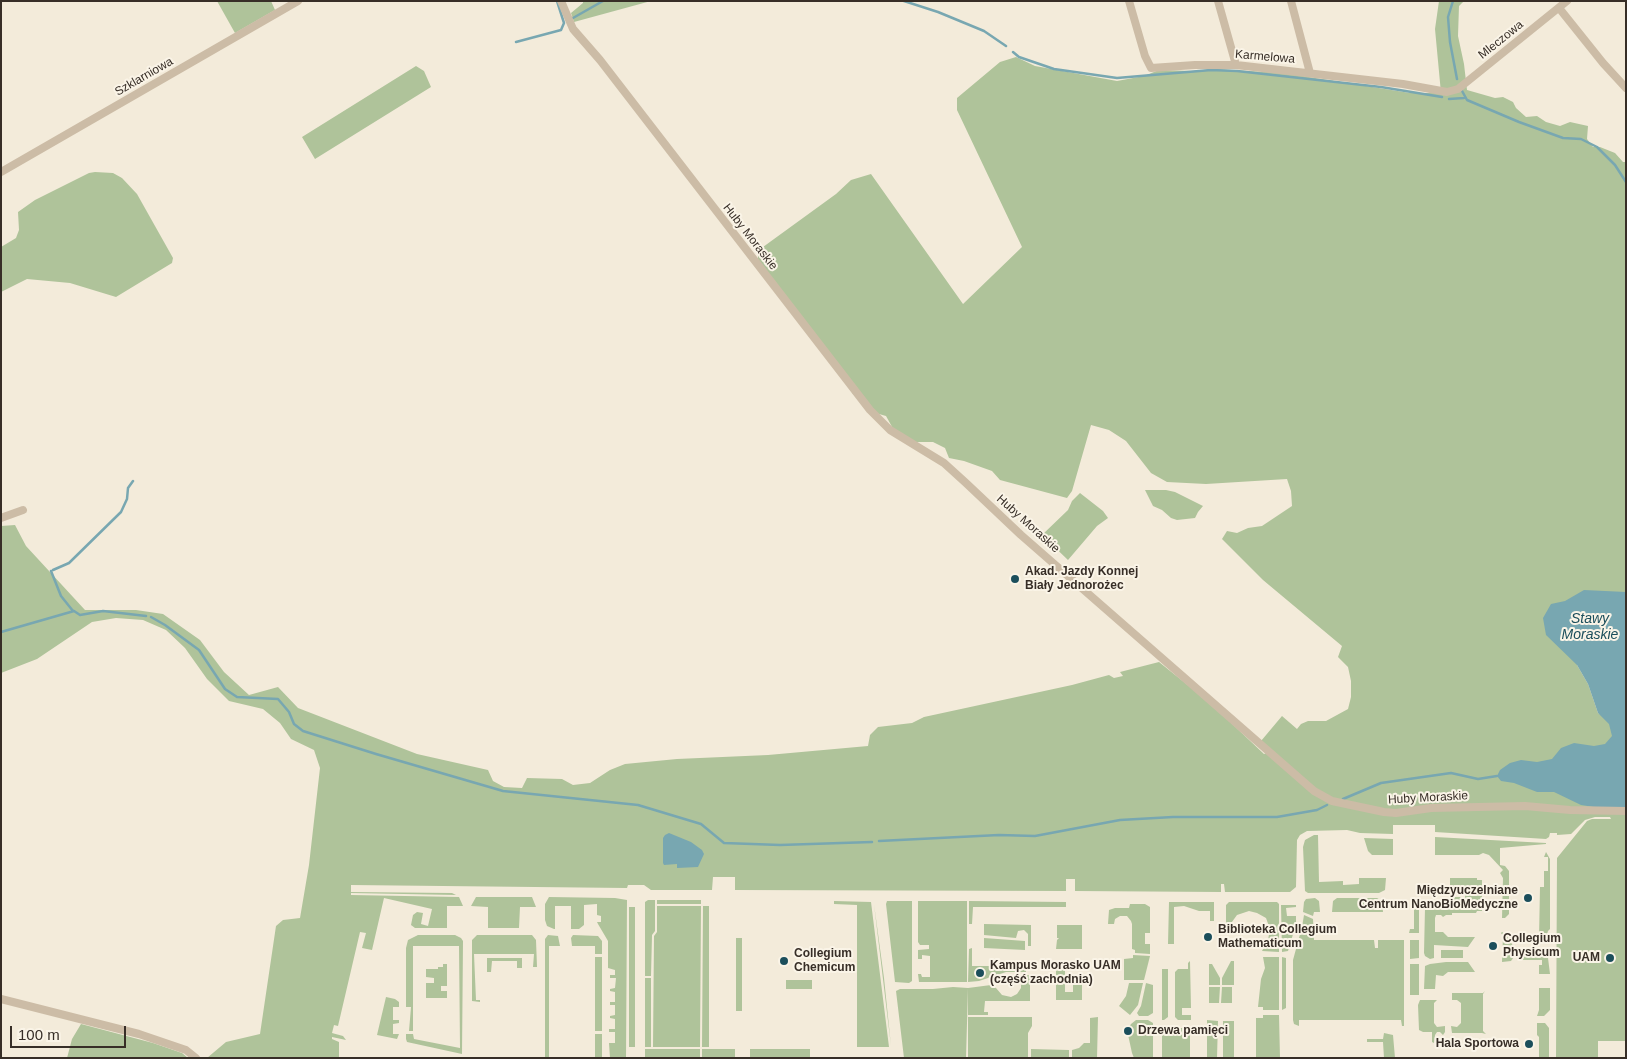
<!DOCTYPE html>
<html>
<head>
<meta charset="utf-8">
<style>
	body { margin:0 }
	#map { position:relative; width:1627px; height:1059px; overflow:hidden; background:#f3ebda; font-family:Arial,sans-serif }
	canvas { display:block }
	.frame { position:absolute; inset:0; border:2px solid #372e27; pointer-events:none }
	.scale { position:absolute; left:10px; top:1026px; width:116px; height:22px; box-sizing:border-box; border:2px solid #372e27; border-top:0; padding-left:6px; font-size:15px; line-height:18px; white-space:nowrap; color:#372e27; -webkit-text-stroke:4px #faf4e7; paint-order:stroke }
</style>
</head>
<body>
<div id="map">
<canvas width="1627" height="1059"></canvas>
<div class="frame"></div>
<div class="scale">100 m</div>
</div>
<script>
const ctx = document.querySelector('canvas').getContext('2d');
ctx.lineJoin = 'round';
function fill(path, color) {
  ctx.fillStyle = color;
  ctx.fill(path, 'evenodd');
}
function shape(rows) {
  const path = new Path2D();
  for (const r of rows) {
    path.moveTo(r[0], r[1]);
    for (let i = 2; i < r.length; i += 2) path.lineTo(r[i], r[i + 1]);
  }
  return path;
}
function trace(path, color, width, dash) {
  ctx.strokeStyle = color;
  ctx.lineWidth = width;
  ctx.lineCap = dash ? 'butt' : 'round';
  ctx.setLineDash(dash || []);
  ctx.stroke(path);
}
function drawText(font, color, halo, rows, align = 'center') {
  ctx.font = font + ' Arial,sans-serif';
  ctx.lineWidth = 4;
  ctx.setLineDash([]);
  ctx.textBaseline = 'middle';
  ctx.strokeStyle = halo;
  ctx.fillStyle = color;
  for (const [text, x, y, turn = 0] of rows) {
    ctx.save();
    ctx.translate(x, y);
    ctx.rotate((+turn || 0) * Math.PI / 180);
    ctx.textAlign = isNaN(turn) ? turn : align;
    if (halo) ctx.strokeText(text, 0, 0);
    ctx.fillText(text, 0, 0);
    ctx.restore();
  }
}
fill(shape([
	[217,1,271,1,275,10,235,33],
	[583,1,651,1,574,22,571,13,583,3],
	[1439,1,1464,1,1459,6,1458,36,1464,64,1467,90,1495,98,1503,97,1513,102,1516,108,1526,117,1537,116,1546,122,1560,126,1570,122,1588,126,1587,139,1593,147,1600,147,1615,153,1623,162,1626,162,1626,613,1577,665,1588,684,1598,713,1622,729,1626,807,1626,1041,1598,1041,1598,1058,1556,1058,1557,858,1587,821,1592,819,1611,819,1610,817,1595,817,1585,820,1571,834,1557,835,1557,833,1550,833,1549,837,1546,839,1435,832,1435,825,1393,825,1393,834,1360,833,1347,830,1307,831,1300,835,1297,840,1296,887,1290,892,1225,892,1224,884,1221,884,1221,892,1075,891,1075,879,1066,879,1066,891,735,890,735,877,713,877,712,890,651,890,644,885,628,885,627,888,351,885,351,892,452,893,456,895,351,893,351,895,459,897,463,906,447,906,447,928,415,928,411,925,413,915,417,912,423,913,421,924,428,926,432,909,384,898,372,950,362,948,366,933,360,932,338,1026,334,1025,332,1033,343,1036,346,1040,332,1037,332,1039,339,1042,339,1058,207,1058,226,1042,260,1034,276,926,283,920,300,918,309,865,320,768,314,750,291,739,280,723,263,709,229,701,207,679,185,648,166,630,143,620,116,618,92,622,37,659,1,673,1,526,15,525,26,546,85,610,136,610,163,614,200,640,224,672,249,695,278,687,298,708,417,754,488,770,493,781,504,787,522,788,527,778,562,779,573,785,590,783,610,770,625,764,677,759,768,755,868,746,870,735,878,727,912,723,924,717,1072,685,1109,675,1114,678,1123,676,1120,672,1159,662,1210,703,1264,754,1271,751,1261,741,1282,716,1297,729,1301,724,1308,721,1326,721,1348,709,1351,697,1351,681,1348,667,1338,657,1342,646,1263,580,1222,539,1227,531,1237,533,1248,528,1262,526,1292,506,1291,491,1287,479,1206,484,1167,482,1151,473,1126,441,1109,430,1091,425,1072,491,1067,498,1000,480,992,471,964,461,949,458,945,448,933,442,912,442,896,434,886,416,872,412,853,394,823,349,758,266,758,256,763,247,836,194,851,180,871,174,963,304,1022,247,957,110,957,98,1000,62,1016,57,1035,66,1117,81,1144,76,1159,70,1192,71,1214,69,1284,73,1410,93,1441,93,1435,29],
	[416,66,424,71,431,87,315,159,302,137],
	[95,172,113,173,122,178,137,194,173,258,172,263,116,297,70,283,27,279,1,292,1,247,16,238,19,230,18,212,35,200,89,173],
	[1145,490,1166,490,1175,492,1203,506,1198,512,1195,518,1177,520,1171,518,1162,510,1153,506],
	[1080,493,1103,511,1108,518,1097,526,1068,560,1042,535,1068,510,1072,501],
	[1314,835,1318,835,1319,882,1343,881,1343,885,1359,884,1359,878,1386,878,1385,890,1379,893,1308,893,1305,891,1303,847,1305,840],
	[1435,837,1546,843,1546,844,1500,848,1500,865,1505,866,1509,871,1509,914,1505,918,1502,918,1503,878,1500,873,1503,870,1489,855,1483,853,1479,855,1435,855],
	[1364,838,1393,839,1393,855,1372,855,1368,851],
	[1546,852,1550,859,1550,929,1548,931,1545,941,1543,942,1523,943,1518,940,1518,934,1522,934,1522,940,1539,939,1540,887,1544,887,1544,871,1548,871,1548,857,1544,857],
	[1450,878,1477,878,1477,880,1482,880,1482,911,1477,911,1476,913,1452,913,1452,915,1446,915,1443,917,1441,915,1436,915,1435,918,1435,932,1443,932,1448,937,1475,937,1468,947,1434,945,1434,958,1430,959,1425,956,1424,953,1425,908,1430,905,1450,905,1450,897,1465,897,1465,893,1450,893],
	[476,897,532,897,536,907,520,907,519,928,488,928,488,907,471,906],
	[549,897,615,898,627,900,626,1058,610,1058,609,1043,615,1043,615,1032,609,1032,609,1029,615,1029,615,1019,610,1018,610,1016,615,1015,615,1005,610,1005,610,1002,615,1002,615,992,610,991,610,989,615,988,616,978,610,978,610,975,615,975,615,970,608,968,608,941,598,924,597,922,601,922,601,916,597,915,597,904,584,905,584,925,579,929,571,929,571,906,555,906,555,929,554,929,547,926,545,920,545,904],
	[1315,898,1319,901,1320,912,1314,912,1313,916,1303,912,1304,902,1306,899],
	[1337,898,1377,898,1382,901,1383,912,1332,912,1333,901],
	[648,900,655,900,655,931,652,935,651,976,645,976,645,902],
	[657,900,701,900,701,904,657,904],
	[1414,900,1419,900,1419,933,1409,933,1410,929,1414,929],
	[834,901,871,902,889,1047,857,1047,857,905,834,904],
	[887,901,912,901,912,981,909,983,895,982,886,904],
	[918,901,967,901,967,982,919,982,918,974,921,974,922,977,930,977,930,956,922,955,922,959,918,959,918,950,929,949,929,945,920,945,918,942],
	[969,901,1066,902,1066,907,973,907,972,924,969,924],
	[1169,902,1214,902,1214,921,1210,921,1210,911,1199,911,1184,906,1174,907,1174,944,1168,944],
	[1229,902,1277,902,1279,904,1279,952,1262,951,1268,940,1270,929,1266,918,1257,913,1249,911,1237,915,1229,926,1227,931,1226,931,1226,905],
	[874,904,884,978,891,1046],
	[1130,904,1145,904,1150,907,1150,933,1145,933,1145,944,1150,944,1150,954,1135,953,1135,950,1132,949,1132,924,1131,921,1127,916,1120,916,1115,919,1114,924,1108,924,1109,910,1115,908,1129,908],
	[1281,905,1296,905,1296,907,1286,908,1287,916,1296,916,1296,924,1288,951,1282,952],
	[657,906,701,906,700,1047,653,1047,654,936,657,932],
	[703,906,709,906,709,1047,702,1047],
	[629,907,635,907,635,1047,629,1047],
	[1304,915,1313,919,1314,940,1374,940,1375,948,1378,948,1378,940,1404,940,1404,1026,1402,1026,1401,1020,1299,1020,1299,1026,1294,1024,1293,1020,1293,960,1302,927],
	[984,924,1031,925,1031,946,1028,946,1028,934,1024,930,1018,931,1016,938,984,935],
	[1057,925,1082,925,1082,949,1056,949,1057,940,1059,938,1057,938],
	[1502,932,1506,934,1513,946,1513,958,1511,961,1502,962,1503,936,1501,933],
	[418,935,455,935,461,938,463,941,462,1054,407,1042,406,1039,406,1034,413,1034,414,1039,460,1048,459,946,413,946,413,1031,409,1031,411,1007,406,1007,406,948,408,940],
	[477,935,532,935,536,940,537,967,533,967,534,954,474,954,476,1000,480,1000,480,1002,472,1001,472,940],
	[548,935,558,936,560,946,549,946,549,1058,545,1058,545,939],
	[573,935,598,936,602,941,602,954,595,954,595,946,572,946,571,938],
	[736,938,742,938,742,1011,736,1011],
	[984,938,1025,941,1025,950,984,948],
	[1410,940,1419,940,1419,958,1410,959],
	[972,948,972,966,1026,966,1026,972,1006,972,979,981,968,982,969,949],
	[1441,950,1463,950,1463,958,1441,958],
	[1535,950,1542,952,1548,958,1550,974,1539,974,1539,965,1542,965,1542,960,1520,960,1525,952],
	[1133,955,1150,956,1144,980,1124,980,1124,959,1133,958],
	[595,957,602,957,602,1031,595,1031],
	[1263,957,1279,957,1279,1010,1263,1010,1263,1007,1258,1007,1261,979,1265,968],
	[1282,957,1286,958,1286,1008,1282,1010],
	[487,958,522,958,522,968,517,968,517,961,492,961,491,972,487,972],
	[1190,961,1191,1008,1182,1008,1182,1015,1191,1015,1191,1020,1178,1020,1175,1017,1175,972,1178,969,1188,969,1188,963],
	[1231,961,1234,961,1234,985,1222,985,1222,978],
	[1446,962,1468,962,1475,972,1448,972,1443,976,1436,975,1435,989,1424,989,1425,966,1430,964],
	[443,964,447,964,447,986,441,986,441,991,447,991,447,998,426,998,426,983,434,983,434,978,426,977,426,969,438,969,438,967,443,967],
	[1209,964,1212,964,1220,978,1220,985,1209,985],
	[1410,964,1419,964,1419,995,1410,995],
	[1056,966,1065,967,1065,992,1073,992,1073,979,1082,979,1082,1000,1056,1000],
	[1162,969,1168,969,1168,1017,1164,1020,1162,1020],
	[1021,975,1030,975,1030,1001,985,1001,984,1012,988,1012,988,1015,968,1015,968,988,991,985,996,988,1002,995,1011,997,1017,994,1021,988],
	[645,978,651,978,651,1047,645,1047],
	[786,980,812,980,812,989,786,989],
	[1129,983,1143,983,1138,1005,1130,1015,1119,1006,1126,996],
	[1146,983,1153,985,1153,1013,1148,1016,1139,1016,1137,1013,1141,1006],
	[953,987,968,988,966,1058,904,1058,896,991,900,989,933,989],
	[1209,987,1220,987,1219,1003,1209,1003],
	[1222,987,1232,987,1232,1003,1221,1003],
	[1539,988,1550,988,1550,1010,1544,1016,1537,1016,1539,1010],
	[1485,991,1483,994,1483,1031,1486,1034,1482,1033,1452,1033,1451,1026,1457,1027,1461,1023,1461,1003,1457,1000,1452,1000,1452,993,1483,993],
	[386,997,395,999,399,1002,399,1007,393,1007,393,1020,399,1020,399,1023,393,1024,393,1034,399,1034,397,1039,377,1035],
	[1420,1000,1437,1000,1434,1003,1434,1023,1437,1027,1445,1026,1445,1032,1443,1035,1440,1032,1437,1032,1435,1035,1434,1043,1432,1042,1432,1032,1423,1032,1419,1030,1418,1005],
	[1263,1015,1279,1015,1280,1058,1256,1058,1256,1018,1263,1018],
	[968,1017,1032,1017,1032,1026,1028,1033,1028,1058,968,1058],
	[1098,1017,1097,1058,1072,1058,1072,1050,1079,1048,1084,1043,1090,1043,1090,1018],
	[1136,1020,1148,1020,1153,1023,1153,1058,1134,1058,1132,1053,1127,1030,1131,1024],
	[1207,1020,1218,1021,1217,1058,1207,1058],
	[1223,1021,1234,1021,1234,1058,1223,1058],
	[1537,1023,1545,1023,1549,1028,1549,1058,1539,1058,1539,1037,1537,1035],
	[81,1024,153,1043,182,1053,188,1058,67,1058,72,1039],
	[1166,1028,1190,1028,1190,1058,1162,1058,1162,1029],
	[1384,1033,1393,1035,1395,1058,1384,1058,1383,1042,1367,1042,1367,1039,1383,1039],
	[595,1034,602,1034,602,1058,595,1058],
	[645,1049,700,1049,700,1058,645,1058],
	[702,1049,735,1049,735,1058,702,1058],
	[750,1049,810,1049,810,1058,750,1058],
	[1031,1049,1069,1050,1069,1058,1031,1058]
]), '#afc39a');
fill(shape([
	[1584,590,1626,592,1626,807,1594,807,1581,805,1554,792,1537,792,1514,783,1501,781,1497,776,1500,770,1510,763,1521,760,1537,762,1552,759,1561,748,1574,743,1594,746,1605,744,1612,736,1609,724,1598,713,1588,684,1577,665,1546,635,1543,618,1551,604,1565,601],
	[669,833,691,842,702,850,704,854,698,867,677,868,677,864,664,865,663,863,663,838,665,835]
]), '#78a7b1');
trace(shape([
	[904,1,938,12,984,31,1006,46],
	[1453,1,1448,17,1450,42,1457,79],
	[573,18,603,1],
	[516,42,561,30,564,23,557,1],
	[1013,52,1019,57,1054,69,1117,78,1211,70,1237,71,1381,87,1442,97],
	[1461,89,1467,100,1519,122,1563,138,1581,139,1597,147,1615,165,1626,182],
	[1449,99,1464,98],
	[53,570,69,563,121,512,127,499,128,488,133,481],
	[51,571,61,596,73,611],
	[151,617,165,625,199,650,225,689,237,697,278,699,289,712,294,724,303,731,376,754,503,791,638,805,701,824,724,843,780,845,872,842],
	[1,632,74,611,80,615,103,611,146,616],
	[1343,799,1381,783,1451,773,1478,779,1497,776],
	[879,841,999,835,1035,836,1120,820,1173,817,1277,817,1317,810,1327,805]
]), '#78a7b1', 2.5);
trace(shape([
	[561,1,573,29,600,60,870,410,890,430,944,463,966,483,1021,535,1314,791,1332,801,1384,812,1396,813,1431,808,1525,806,1570,810,1626,811],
	[1129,1,1145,56,1151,68,1195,65,1236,65,1403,84,1447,92,1458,89,1567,1],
	[1218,1,1236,65],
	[1291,1,1310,73],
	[1559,8,1603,63,1626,88],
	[1,172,298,1],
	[1,518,23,510],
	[1,999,139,1034,186,1050,196,1058]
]), '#ccbca6', 8);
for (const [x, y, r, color] of [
	[1015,579,5,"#1b4e5b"],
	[1528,898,5,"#1b4e5b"],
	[1208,937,5,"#1b4e5b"],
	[1493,946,5,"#1b4e5b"],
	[1610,958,5,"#1b4e5b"],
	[784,961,5,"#1b4e5b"],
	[980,973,5,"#1b4e5b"],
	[1128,1031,5,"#1b4e5b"],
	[1529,1044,5,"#1b4e5b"]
]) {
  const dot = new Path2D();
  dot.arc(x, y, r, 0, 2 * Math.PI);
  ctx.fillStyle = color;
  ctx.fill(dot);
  trace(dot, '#faf4e7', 2);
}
drawText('12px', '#372e27', '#faf4e7', [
	["Mleczowa",1501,40,-39],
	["Karmelowa",1265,57,5],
	["Szklarniowa",144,77,-30],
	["Huby Moraskie",750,237,52],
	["Huby Moraskie",1028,524,42],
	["Huby Moraskie",1428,798,-3]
]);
drawText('bold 12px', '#372e27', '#faf4e7', [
	["Akad. Jazdy Konnej",1025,572],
	["Biały Jednorożec",1025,586],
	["Międzyuczelniane",1518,891,"right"],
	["Centrum NanoBioMedyczne",1518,905,"right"],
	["Biblioteka Collegium",1218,930],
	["Mathematicum",1218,944],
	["Collegium",1503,939],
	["Physicum",1503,953],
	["Collegium",794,954],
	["Chemicum",794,968],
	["UAM",1600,958,"right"],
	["Kampus Morasko UAM",990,966],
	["(część zachodnia)",990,980],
	["Drzewa pamięci",1138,1031],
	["Hala Sportowa",1519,1044,"right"]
], 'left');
drawText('italic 14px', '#1b4e5b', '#faf4e7', [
	["Stawy",1590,619],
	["Moraskie",1590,635]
]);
</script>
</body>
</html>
